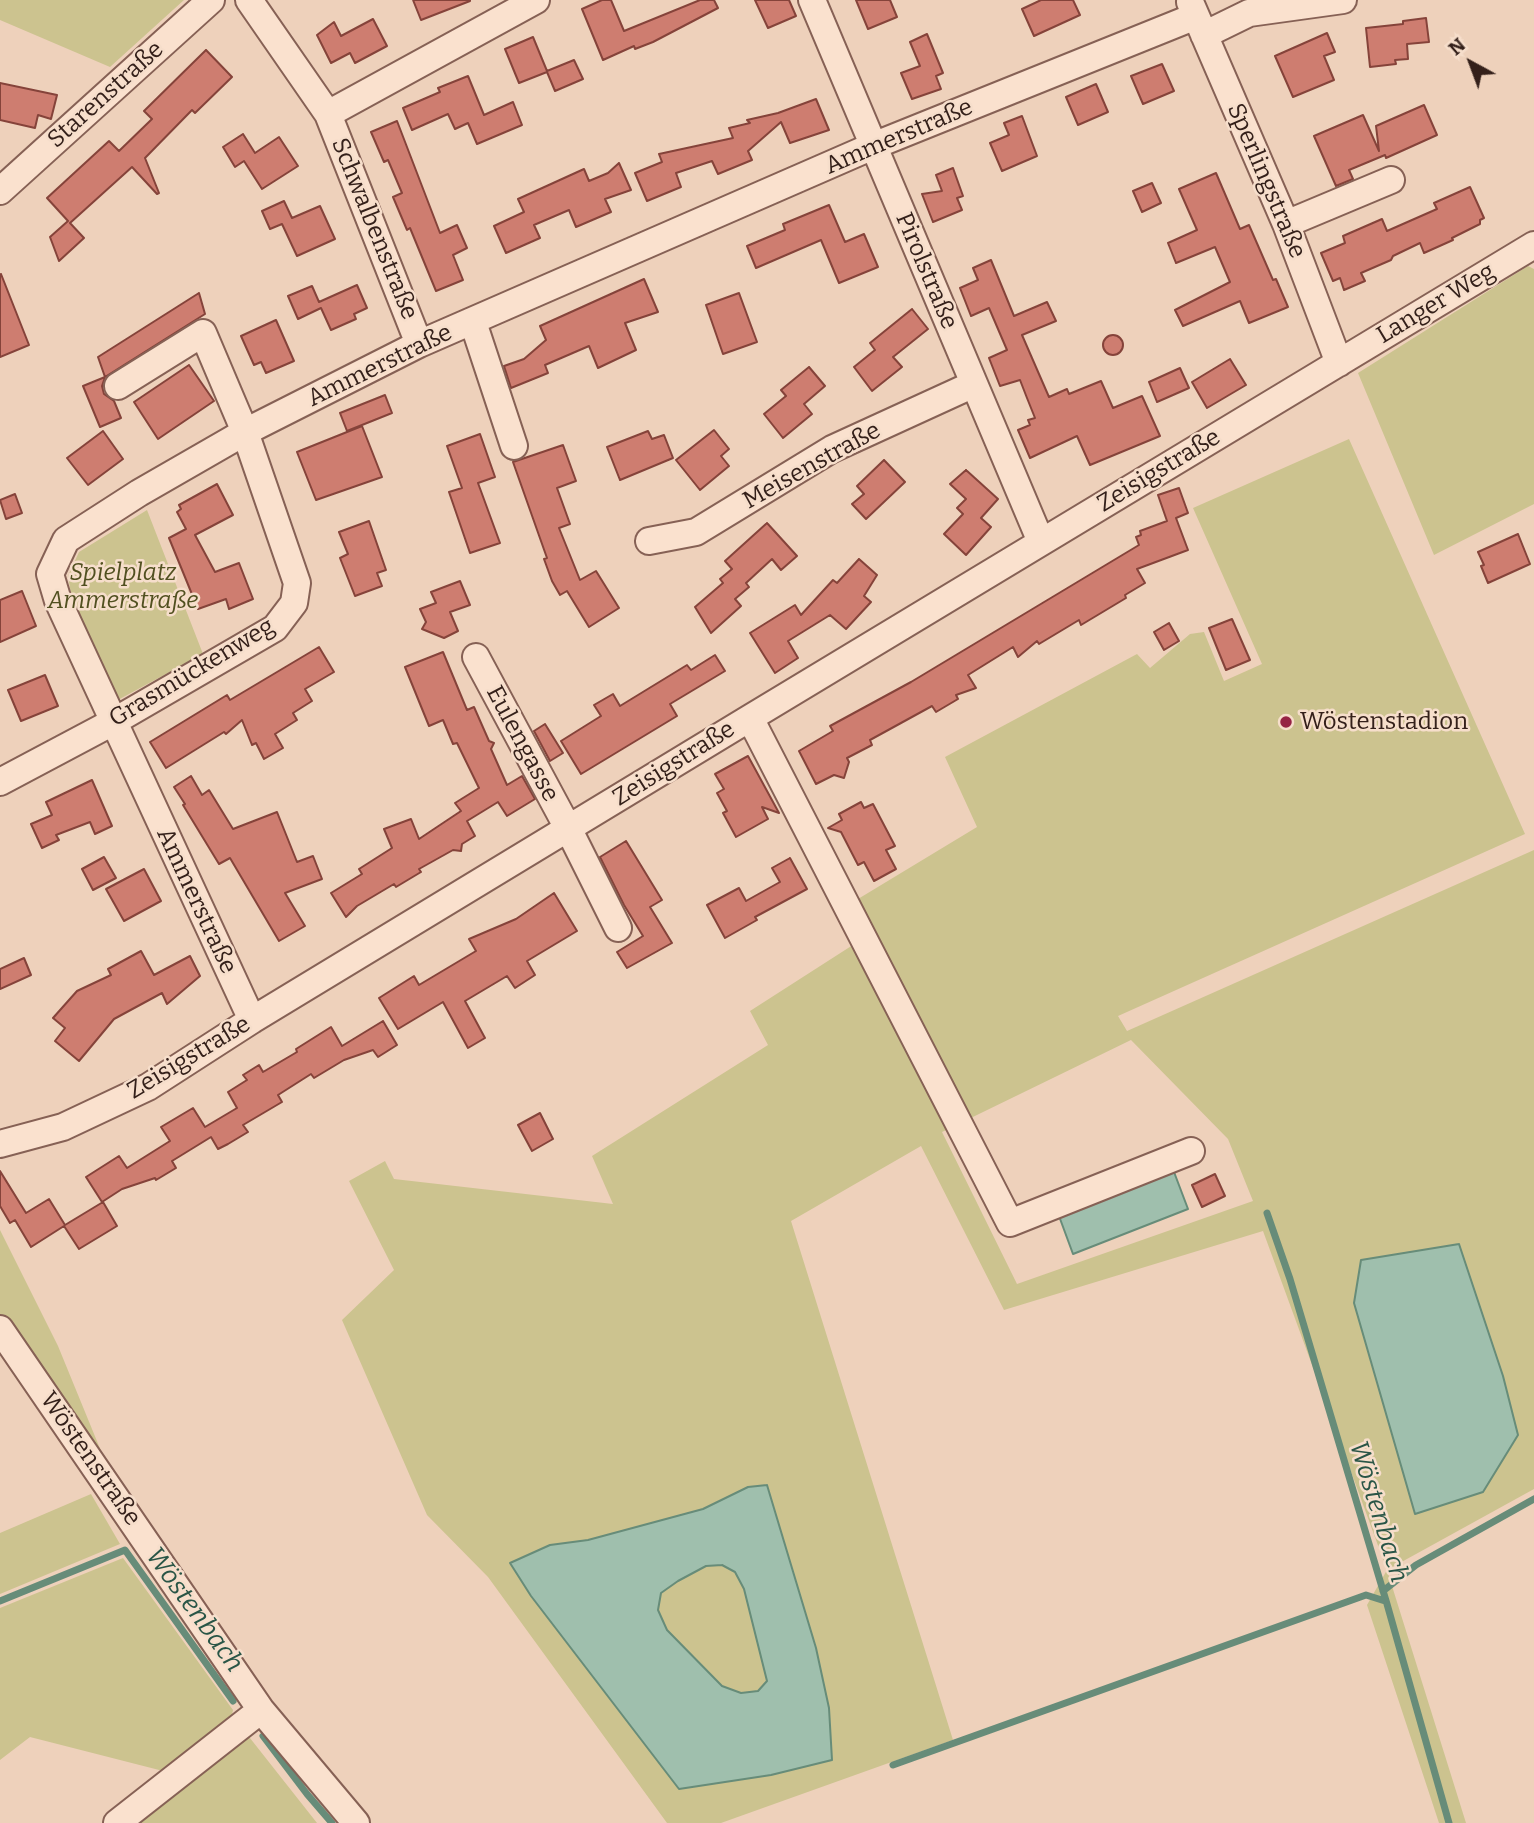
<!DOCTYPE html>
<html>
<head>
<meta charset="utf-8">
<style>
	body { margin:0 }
	#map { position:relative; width:1534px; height:1823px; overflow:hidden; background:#eed1bb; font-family:Bitter,serif }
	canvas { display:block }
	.north { position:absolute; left:1436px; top:28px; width:70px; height:70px; -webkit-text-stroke:5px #f6decb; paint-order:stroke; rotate:319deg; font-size:19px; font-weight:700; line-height:28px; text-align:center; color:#34201a }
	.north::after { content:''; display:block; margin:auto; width:24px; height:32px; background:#34201a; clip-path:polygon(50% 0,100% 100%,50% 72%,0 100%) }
</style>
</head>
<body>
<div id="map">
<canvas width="1534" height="1823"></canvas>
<div class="north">N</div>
</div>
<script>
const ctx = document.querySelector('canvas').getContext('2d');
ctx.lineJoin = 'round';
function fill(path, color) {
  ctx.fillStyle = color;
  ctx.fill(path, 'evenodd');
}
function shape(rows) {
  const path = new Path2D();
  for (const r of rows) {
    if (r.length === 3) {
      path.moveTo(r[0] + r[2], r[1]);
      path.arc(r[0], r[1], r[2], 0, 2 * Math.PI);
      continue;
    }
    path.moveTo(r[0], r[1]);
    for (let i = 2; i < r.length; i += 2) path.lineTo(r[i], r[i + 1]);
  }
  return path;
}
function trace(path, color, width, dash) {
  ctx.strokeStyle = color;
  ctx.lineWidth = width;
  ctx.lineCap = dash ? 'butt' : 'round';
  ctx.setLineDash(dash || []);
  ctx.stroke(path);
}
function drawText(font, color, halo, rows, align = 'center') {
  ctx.font = font + ' Bitter,serif';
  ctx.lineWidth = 5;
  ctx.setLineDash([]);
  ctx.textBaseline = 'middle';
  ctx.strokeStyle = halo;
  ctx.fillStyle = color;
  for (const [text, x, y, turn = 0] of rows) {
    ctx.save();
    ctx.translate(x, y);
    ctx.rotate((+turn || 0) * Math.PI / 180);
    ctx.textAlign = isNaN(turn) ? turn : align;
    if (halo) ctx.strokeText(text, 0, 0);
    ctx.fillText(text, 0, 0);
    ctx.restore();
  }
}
fill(shape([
	[0,0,184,0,110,67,0,20],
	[1528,266,1534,269,1534,504,1434,555,1358,373],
	[1349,439,1525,834,1118,1016,1127,1031,1534,850,1534,1489,1387,1570,1466,1823,1439,1823,1367,1605,1387,1570,1263,1231,1004,1310,921,1146,791,1221,953,1740,721,1823,667,1823,488,1577,427,1515,342,1320,394,1270,349,1181,385,1161,394,1179,613,1204,592,1156,768,1045,750,1011,870,934,858,899,977,827,945,757,1137,654,1150,668,1190,634,1204,632,1224,681,1262,664,1193,508],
	[1131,1040,1228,1139,1253,1201,1017,1284,942,1132],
	[1459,1245,1503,1376,1518,1435,1483,1492,1415,1514],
	[703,1509,831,1760,679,1788,531,1596,511,1563,550,1545,588,1540],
	[147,510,203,654,116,701,71,594,68,576,79,552],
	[0,1230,58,1346,101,1451,26,1356,0,1318],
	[91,1494,120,1544,0,1594,0,1533],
	[123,1558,233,1710,231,1719,167,1772,30,1737,0,1760,0,1608],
	[722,1565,735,1572,744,1589,767,1681,758,1691,741,1693,722,1686,667,1630,658,1610,661,1593,678,1581,706,1566],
	[246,1733,317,1823,129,1823]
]), '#ccc38f');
const water = shape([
	[1174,1172,1188,1209,1073,1254,1059,1216,1174,1172],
	[1459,1244,1503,1376,1518,1435,1483,1492,1415,1514,1354,1303,1361,1260,1459,1244],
	[767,1485,816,1648,829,1708,832,1760,771,1775,679,1789,531,1596,510,1563,550,1545,588,1540,703,1509,748,1487,767,1485],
	[722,1565,735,1572,744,1589,767,1681,758,1691,741,1693,722,1686,667,1630,658,1610,661,1593,678,1581,706,1566,722,1565]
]);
fill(water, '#9fbfad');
trace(water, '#678c79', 2);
trace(shape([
	[1267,1213,1290,1279,1387,1604,1449,1823],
	[1383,1591,1416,1565,1534,1499],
	[0,1601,125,1550,233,1701],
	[263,1736,307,1794,332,1823],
	[893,1765,1366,1595,1385,1601]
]), '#678c79', 7);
const building = shape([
	[413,0,470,0,470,1,421,20,413,0],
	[602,0,611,0,624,31,700,0,714,0,718,8,653,42,635,49,634,46,603,60,582,9,602,0],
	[755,0,789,0,796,16,768,28,755,0],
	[856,0,890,0,897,17,868,29,856,0],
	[1041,0,1073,0,1080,15,1034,36,1022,9,1041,0],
	[1426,18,1429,42,1407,44,1408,59,1395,60,1396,64,1370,67,1366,28,1403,24,1403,21,1426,18],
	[373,19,387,46,355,63,350,53,331,63,317,35,334,22,341,36,373,19],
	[1327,33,1335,52,1324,56,1334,80,1293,97,1275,56,1327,33],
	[927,34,943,73,936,76,941,89,912,99,901,73,920,66,910,42,927,34],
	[533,37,547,71,574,60,583,79,555,91,547,72,519,83,505,49,533,37],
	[206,50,232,77,195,113,192,110,145,158,159,193,157,194,132,167,70,223,84,238,59,261,50,237,68,221,47,198,109,141,119,151,152,119,144,111,206,50],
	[1162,64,1174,91,1143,104,1131,76,1162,64],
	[468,76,484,115,513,102,522,125,477,144,468,123,455,129,448,114,412,130,403,108,440,92,438,88,468,76],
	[0,83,57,95,51,119,38,115,35,128,0,120,0,83],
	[1096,84,1108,112,1078,125,1066,97,1096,84],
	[816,99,829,130,790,143,781,122,748,151,752,160,718,174,712,161,676,173,681,187,647,201,635,173,662,162,659,154,733,138,729,128,750,123,747,120,778,113,816,99],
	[1424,105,1437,135,1386,158,1385,155,1349,170,1353,179,1336,186,1314,136,1363,115,1379,151,1376,126,1424,105],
	[1022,116,1037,156,1002,171,990,143,1009,135,1004,123,1022,116],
	[397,121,440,233,457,225,467,248,453,255,463,280,436,291,410,228,407,230,393,197,402,193,388,160,384,162,371,132,397,121],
	[243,134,255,153,279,137,298,166,262,189,244,161,235,167,223,147,243,134],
	[619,163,631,190,605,199,611,212,576,227,569,210,534,225,540,238,506,253,494,226,524,212,518,199,584,169,589,181,608,173,619,163],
	[953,168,963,196,957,198,962,210,933,222,922,194,942,191,936,175,953,168],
	[1216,173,1240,229,1249,225,1273,280,1276,279,1288,307,1249,323,1240,301,1183,326,1175,310,1230,282,1215,247,1176,263,1168,243,1197,230,1179,189,1216,173],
	[1152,183,1161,203,1142,212,1133,191,1152,183],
	[1470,187,1484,218,1480,220,1480,224,1452,238,1453,240,1424,253,1420,243,1393,256,1391,260,1361,273,1365,281,1344,290,1340,278,1333,281,1321,253,1345,243,1343,236,1382,219,1387,231,1437,209,1434,203,1470,187],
	[284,201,292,218,320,206,335,239,297,256,282,224,270,229,262,211,284,201],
	[829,205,845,242,864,234,878,267,839,283,821,240,756,268,747,246,785,230,783,224,829,205],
	[991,260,1014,316,1047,302,1056,321,1022,335,1049,397,1067,389,1069,394,1101,381,1113,408,1142,396,1160,436,1090,465,1077,436,1030,458,1018,430,1030,425,1028,420,1035,418,1027,398,1020,380,1000,386,989,358,1007,350,989,308,971,316,960,288,978,280,973,268,991,260],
	[1,274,29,345,0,357,0,275,1,274],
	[644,279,658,312,625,323,636,350,598,368,589,346,545,365,548,373,511,388,504,366,524,359,546,340,540,326,644,279],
	[357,285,367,308,354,314,356,319,331,330,321,308,298,319,288,296,312,286,319,302,357,285],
	[199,293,205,314,105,377,98,357,199,293],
	[739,293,757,342,723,354,706,305,739,293],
	[912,309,928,329,893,357,902,367,872,391,854,367,875,350,870,343,912,309],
	[276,320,294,361,266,373,261,362,254,365,241,336,276,320],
	[1113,345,10],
	[1230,359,1246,385,1207,408,1192,382,1230,359],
	[189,365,214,401,158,439,134,402,189,365],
	[809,367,825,386,804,404,812,414,783,438,764,414,786,396,781,390,809,367],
	[1180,368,1189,388,1157,402,1149,382,1180,368],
	[105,377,102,386,104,394,114,401,121,418,100,427,83,386,105,377],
	[385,395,392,413,347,431,340,413,385,395],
	[362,426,382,477,316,500,297,452,362,426],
	[714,430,729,449,721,456,729,466,700,490,676,460,714,430],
	[103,431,123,459,88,485,67,458,103,431],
	[648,431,652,439,664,435,673,458,620,480,607,447,648,431],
	[480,434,495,477,478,483,500,543,470,553,449,492,462,488,447,446,480,434],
	[563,445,576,481,557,488,570,524,559,528,580,580,596,571,619,608,589,627,567,591,560,595,552,581,544,559,547,558,513,462,563,445],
	[884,460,905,482,866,519,852,504,864,494,857,486,884,460],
	[966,470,998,499,981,518,991,527,966,555,944,534,963,514,957,508,966,499,950,484,966,470],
	[217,484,233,515,195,535,215,572,239,563,253,599,229,609,226,599,198,609,169,538,186,529,177,512,181,509,179,505,217,484],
	[1179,488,1188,513,1176,518,1188,550,1137,569,1145,583,1125,595,1126,598,1081,625,1079,620,1039,644,1037,641,1018,657,1013,647,968,675,976,688,956,695,958,699,936,712,932,706,870,740,872,745,847,758,849,762,844,778,834,775,816,784,799,751,833,731,830,726,911,682,1139,545,1136,537,1141,535,1140,531,1167,521,1158,495,1179,488],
	[15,494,22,513,6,519,0,500,15,494],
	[369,521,386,570,377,573,382,586,355,596,340,558,348,554,339,532,369,521],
	[767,523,797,556,781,570,772,559,746,583,749,587,735,599,741,606,711,633,695,607,723,583,720,579,732,569,725,561,767,523],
	[1518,534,1530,564,1488,583,1481,566,1484,565,1478,552,1518,534],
	[859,559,877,575,864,596,871,602,846,629,830,615,788,641,798,658,775,673,750,633,795,605,801,615,833,580,837,583,859,559],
	[460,581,470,605,450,612,458,631,444,638,422,629,426,622,420,609,436,603,431,592,460,581],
	[22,591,36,626,0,642,0,600,22,591],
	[1232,619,1250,660,1226,670,1209,628,1232,619],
	[1169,623,1179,641,1164,650,1154,632,1169,623],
	[319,647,334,672,305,689,312,701,293,713,297,720,275,734,283,748,264,759,256,743,252,745,242,720,226,734,224,732,166,768,150,742,227,695,230,700,319,647],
	[443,652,467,710,474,707,489,741,494,743,491,749,507,785,522,776,535,799,507,816,498,802,467,821,475,836,462,844,461,851,453,850,419,869,421,872,396,887,394,884,357,906,346,917,331,893,362,874,359,869,392,848,384,829,411,819,419,839,461,811,455,803,479,788,457,743,453,744,443,720,429,726,405,667,443,652],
	[715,655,725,671,670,704,677,716,581,774,561,741,601,716,594,705,613,694,620,706,687,665,691,670,715,655],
	[45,675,58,706,21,721,8,690,45,675],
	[545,724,563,753,550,761,534,731,545,724],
	[748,756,779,813,762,807,768,819,736,837,723,813,727,811,717,793,724,789,715,774,748,756],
	[191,776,202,795,209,790,233,829,277,812,297,862,313,856,322,879,285,893,305,926,279,941,230,858,219,864,183,805,185,804,174,787,191,776],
	[92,780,112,826,95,834,90,822,56,835,59,840,42,848,31,824,52,815,46,802,92,780],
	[861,802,864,808,873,804,895,846,886,850,896,869,874,881,864,862,858,865,841,832,828,828,842,820,839,814,861,802],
	[626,841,662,900,650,907,672,943,627,968,617,952,643,936,624,905,600,857,626,841],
	[104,857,116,878,93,890,82,869,104,857],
	[790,858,807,889,755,917,757,920,725,938,707,905,739,888,746,901,780,882,772,868,790,858],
	[144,869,161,901,124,921,106,889,144,869],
	[554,893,577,931,527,961,535,975,515,988,507,976,465,1001,485,1038,468,1048,443,1002,398,1029,379,998,414,976,419,985,476,951,469,939,516,919,554,893],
	[141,951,154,975,190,956,200,976,167,1004,162,993,114,1019,79,1061,55,1041,65,1028,53,1018,77,991,111,975,108,969,141,951],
	[24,958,31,975,0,989,0,969,24,958],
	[383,1021,397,1045,378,1057,373,1050,344,1060,314,1078,311,1074,278,1095,282,1102,243,1125,248,1132,228,1144,218,1149,211,1137,172,1161,176,1168,156,1180,155,1178,122,1189,102,1202,86,1177,119,1156,127,1168,170,1141,161,1127,193,1108,205,1127,237,1108,228,1092,247,1080,243,1075,259,1065,263,1072,297,1052,296,1049,331,1027,342,1046,383,1021],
	[540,1113,553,1139,532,1151,518,1125,540,1113],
	[0,1171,26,1213,49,1199,65,1225,103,1202,117,1226,79,1249,64,1226,31,1247,15,1220,10,1223,0,1206,0,1171],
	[1215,1174,1225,1196,1202,1207,1192,1185,1215,1174]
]);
fill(building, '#ce7d70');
trace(building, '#85433a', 2);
const minor = shape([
	[249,0,328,114,419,344],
	[812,0,1041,542],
	[1190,2,1286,224,1339,363],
	[1204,35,1249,13,1343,0],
	[328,114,536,0],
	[0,191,211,0],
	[1286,224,1391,180],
	[473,322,514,446],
	[649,541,696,532,832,449,974,384],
	[476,657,569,830,618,928],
	[750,718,1010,1223,1191,1151],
	[0,782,113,722,275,628,294,603,297,583,245,432,203,333,118,386],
	[252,1020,58,601,50,574,66,540,139,493,245,432,419,344,873,146,1196,16],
	[0,1144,63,1127,148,1087,252,1020,750,718,1534,245],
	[0,1329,261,1710,356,1823],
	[117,1823,261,1710]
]);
trace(minor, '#866155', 30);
trace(minor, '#fae1ce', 26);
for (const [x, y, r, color] of [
	[1286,722,7,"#962344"]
]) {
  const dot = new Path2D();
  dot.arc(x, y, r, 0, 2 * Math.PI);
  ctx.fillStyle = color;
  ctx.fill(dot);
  trace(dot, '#f6decb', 2.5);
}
drawText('24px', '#34201a', '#f6decb', [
	["Starenstraße",106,95,-42],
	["Ammerstraße",899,137,-23],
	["Sperlingstraße",1266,181,67],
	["Schwalbenstraße",374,229,68],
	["Pirolstraße",926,271,67],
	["Langer Weg",1436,304,-31],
	["Ammerstraße",380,366,-26],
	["Meisenstraße",812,466,-29],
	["Zeisigstraße",1159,471,-31],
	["Grasmückenweg",192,673,-31],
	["Eulengasse",522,744,62],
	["Zeisigstraße",674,764,-32],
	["Ammerstraße",196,901,65],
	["Zeisigstraße",189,1058,-31],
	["Wöstenstraße",90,1459,55]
]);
drawText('italic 24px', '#515020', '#f6decb', [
	["Spielplatz",123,573],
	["Ammerstraße",123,601]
]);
drawText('24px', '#34201a', '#f6decb', [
	["Wöstenstadion",1300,722]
], 'left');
drawText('italic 26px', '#295546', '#f6decb', [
	["Wöstenbach",1378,1512,73],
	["Wöstenbach",194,1610,54]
]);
</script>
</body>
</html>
